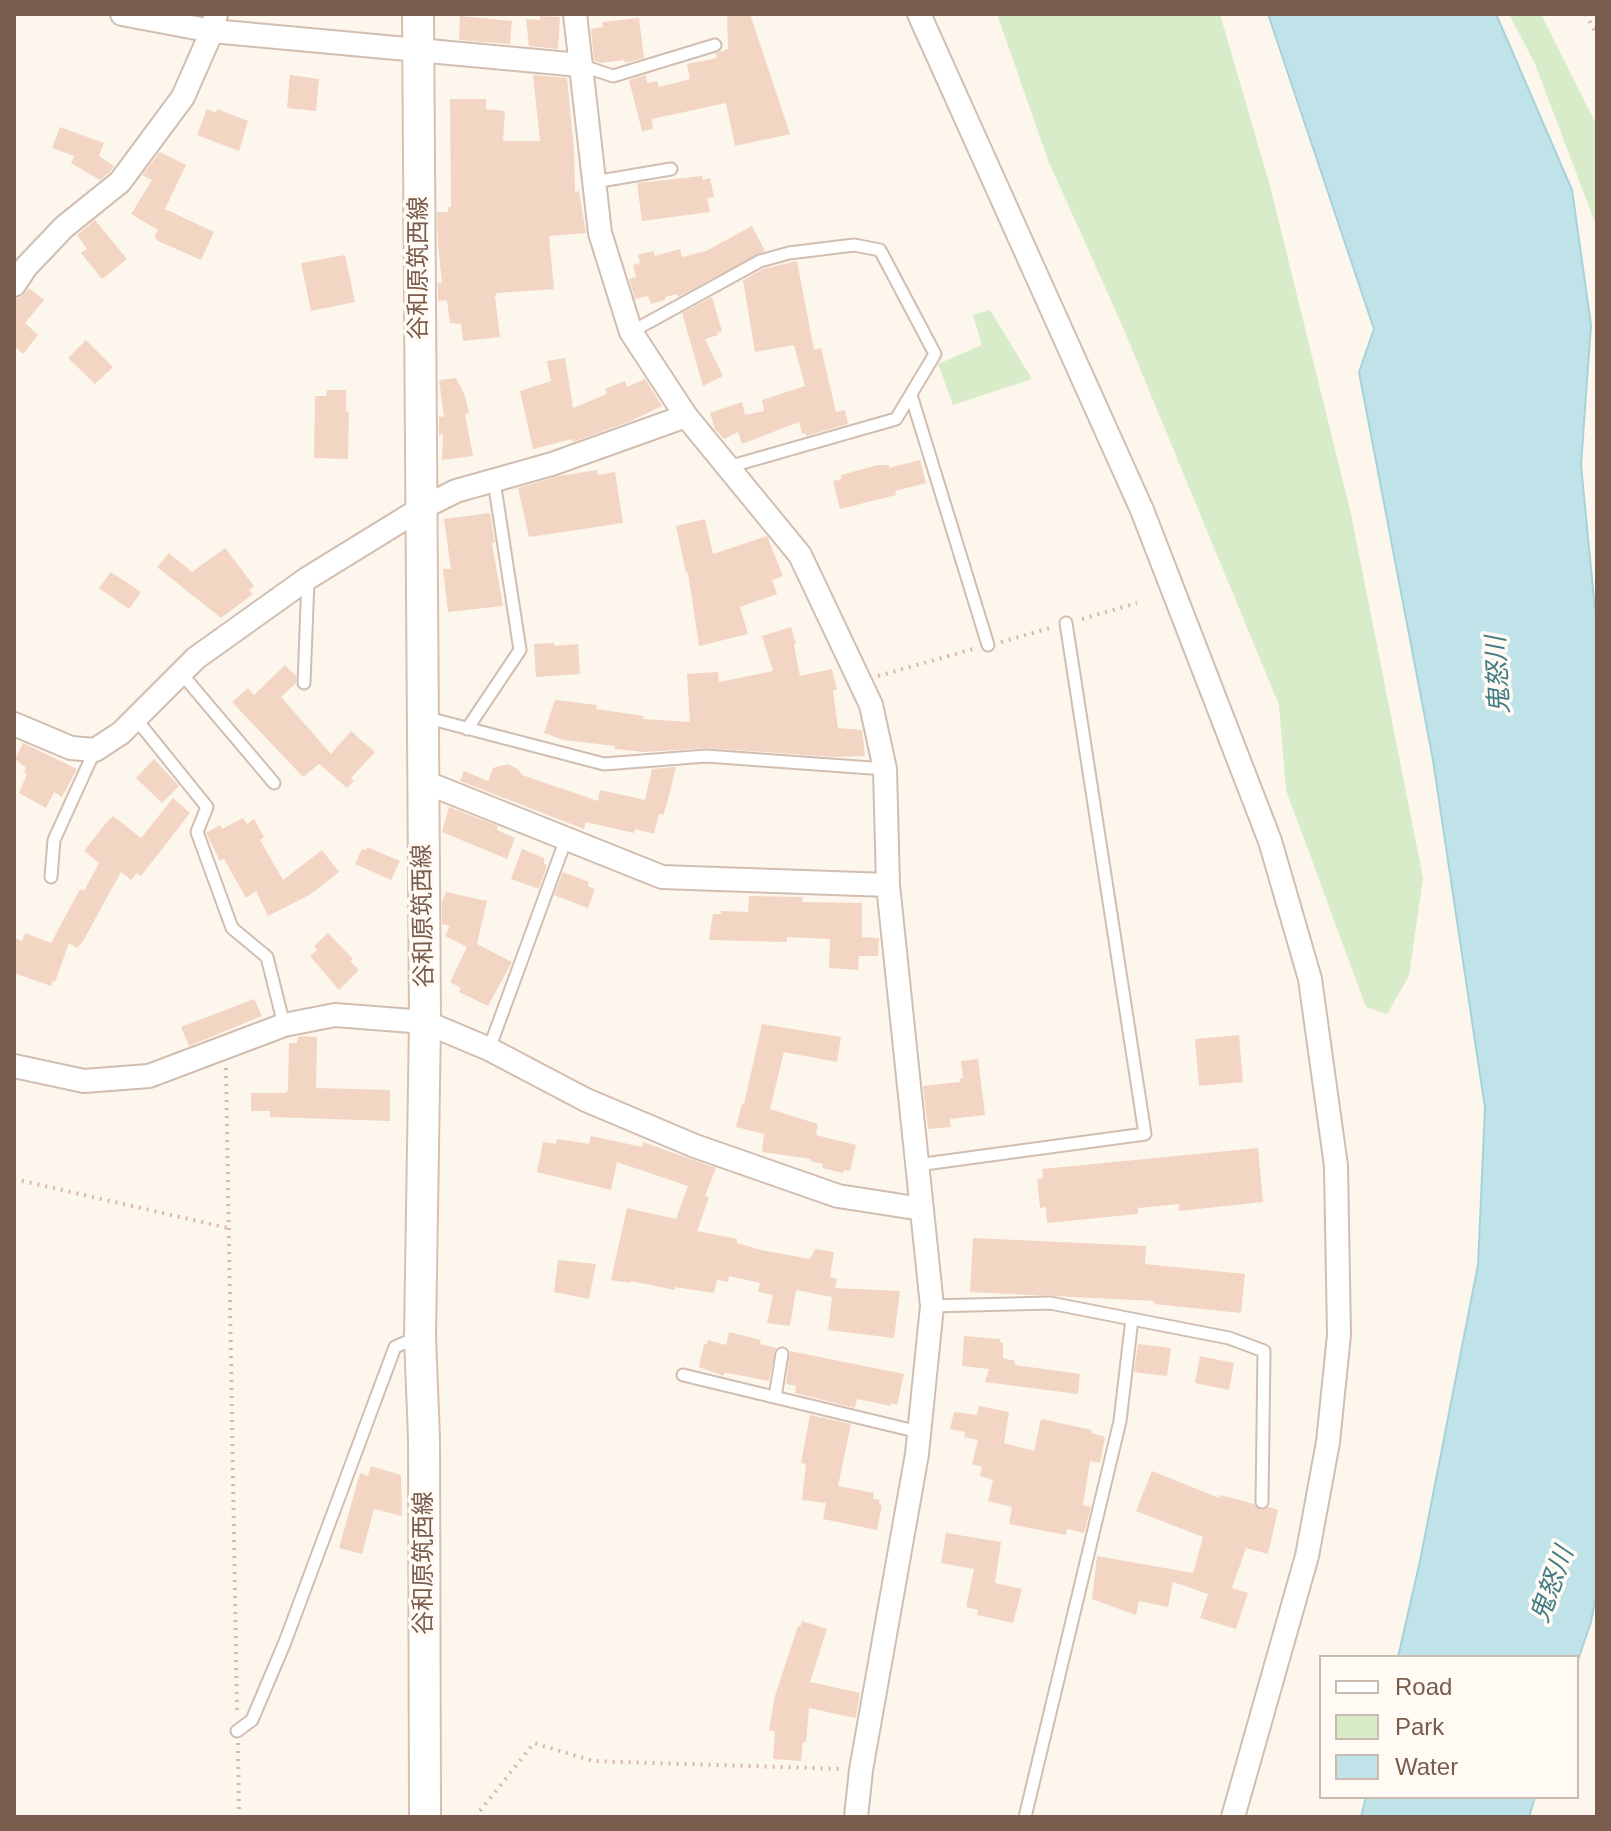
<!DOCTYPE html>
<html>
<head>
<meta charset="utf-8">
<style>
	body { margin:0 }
	#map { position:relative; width:1611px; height:1831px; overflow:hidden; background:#fdf6ec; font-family:Arial,sans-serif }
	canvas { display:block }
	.frame { position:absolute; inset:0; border:16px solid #7a5c4d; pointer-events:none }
	.legend { position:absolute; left:1319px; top:1655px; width:260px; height:144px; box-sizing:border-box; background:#fffaf3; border:2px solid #cabbb1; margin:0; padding:10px 14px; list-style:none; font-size:24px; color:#7a5c4d }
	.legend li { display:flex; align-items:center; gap:16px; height:40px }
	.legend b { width:40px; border:2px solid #cabbb1 }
</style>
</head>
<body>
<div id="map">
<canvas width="1611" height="1831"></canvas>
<div class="frame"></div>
<ul class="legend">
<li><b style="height:10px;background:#fff"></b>Road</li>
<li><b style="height:22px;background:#d8ecc9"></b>Park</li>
<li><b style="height:22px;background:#bfe3e8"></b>Water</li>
</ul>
</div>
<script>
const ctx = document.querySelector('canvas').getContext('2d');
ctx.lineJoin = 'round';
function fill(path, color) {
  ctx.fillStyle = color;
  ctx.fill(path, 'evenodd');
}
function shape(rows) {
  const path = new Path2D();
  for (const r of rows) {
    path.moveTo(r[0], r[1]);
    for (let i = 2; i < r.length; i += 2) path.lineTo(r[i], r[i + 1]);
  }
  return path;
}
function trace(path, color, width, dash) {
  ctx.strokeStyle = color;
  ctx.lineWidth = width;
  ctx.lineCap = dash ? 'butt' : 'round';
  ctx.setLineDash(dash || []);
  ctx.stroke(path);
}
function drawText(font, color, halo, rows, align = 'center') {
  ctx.font = font + ' Arial,"Noto Sans JP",sans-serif';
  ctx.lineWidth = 7;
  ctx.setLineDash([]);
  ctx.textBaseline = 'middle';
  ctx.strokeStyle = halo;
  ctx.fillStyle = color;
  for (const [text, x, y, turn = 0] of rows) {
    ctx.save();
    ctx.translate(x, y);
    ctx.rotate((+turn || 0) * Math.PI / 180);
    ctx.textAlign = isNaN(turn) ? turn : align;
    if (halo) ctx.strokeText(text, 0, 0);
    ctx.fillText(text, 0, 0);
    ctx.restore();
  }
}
fill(shape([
	[997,14,1220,14,1270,186,1351,514,1423,878,1409,976,1387,1014,1366,1007,1286,790,1279,705,1122,325,1048,160],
	[1509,14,1541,14,1597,126,1597,228,1535,64],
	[990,310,1032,379,953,405,938,364,982,345,973,315]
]), '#d8ecc9');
const water = shape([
	[1268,14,1496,14,1572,190,1591,325,1581,465,1597,630,1597,1589,1591,1622,1577,1663,1577,1657,1398,1657,1420,1561,1478,1265,1485,1108,1433,760,1359,372,1374,329,1268,14],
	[1366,1797,1535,1797,1529,1817,1361,1817,1366,1797]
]);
fill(water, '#bfe3e8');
trace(water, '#a5d3da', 2);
fill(shape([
	[727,14,750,14,790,134,735,146,726,103,652,119,653,129,642,131,629,80,646,75,647,83,657,81,659,87,690,79,687,64,717,58,716,53,728,49],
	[460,16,512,21,510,44,459,40],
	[540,16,560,17,558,49,529,46,526,19,540,20],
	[639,18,644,58,625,63,624,60,601,63,594,61,591,29,603,27,602,22],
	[290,75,319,79,316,111,287,108],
	[533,75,567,78,574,149,575,192,579,191,586,233,549,236,554,289,497,293,495,296,500,337,463,341,461,324,450,323,447,300,438,301,438,283,442,283,438,244,437,212,448,212,448,207,451,207,450,99,486,99,486,109,505,111,503,141,540,141],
	[207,109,216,113,217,109,248,121,239,151,197,135],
	[60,127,104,143,99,156,114,166,110,172,100,180,71,163,74,156,52,148],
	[160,152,186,165,165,209,214,232,201,260,158,241,154,237,158,230,131,214,152,180,142,175],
	[702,176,703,180,710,178,714,197,707,198,710,212,642,221,637,183],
	[95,220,127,259,102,279,81,253,87,249,77,235],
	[752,226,765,251,678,297,677,294,665,297,665,300,651,304,648,296,635,299,629,279,636,277,633,265,640,263,638,255,653,251,655,256,680,249,682,257,706,251],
	[345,255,355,302,311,311,301,263],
	[797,261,814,350,821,348,836,412,845,410,848,424,806,436,805,433,802,434,799,422,742,444,738,432,724,439,715,429,710,413,742,402,745,415,764,411,762,400,805,386,794,345,755,352,743,280,763,269],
	[29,288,44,300,25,323,38,335,23,354,14,346,14,299,21,297],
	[712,297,722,331,717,333,718,335,705,339,723,376,703,386,682,313],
	[86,340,113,367,95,384,68,358],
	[565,358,573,408,607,394,605,389,625,381,627,387,645,379,662,406,631,421,573,442,572,439,533,449,520,391,551,381,547,361],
	[456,378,465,396,469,413,465,414,473,456,442,460,443,434,439,435,439,416,444,417,439,380],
	[327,390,346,390,346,411,349,412,348,459,314,458,315,396,326,396],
	[920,460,926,483,895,491,896,495,840,509,833,481,841,479,841,475,878,465,889,465,889,468],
	[597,470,598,475,615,472,623,523,529,537,518,488,559,476],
	[490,513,495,543,492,543,503,606,448,612,443,569,451,569,444,519],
	[705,519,713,554,767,536,783,576,772,580,777,594,740,607,748,634,699,646,688,572,686,573,676,526],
	[225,548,254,586,249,590,253,594,221,618,157,567,169,553,192,572],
	[111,572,141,592,129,609,99,588],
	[791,627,796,644,794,645,800,676,832,669,837,690,833,690,838,728,862,730,865,756,834,757,707,748,644,752,615,749,615,746,564,740,544,733,555,700,597,705,596,709,644,716,643,719,690,722,687,674,718,672,719,682,773,671,762,636],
	[554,643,554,646,578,644,580,674,536,677,534,644],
	[285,665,296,676,296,683,281,697,331,754,351,731,375,752,351,778,354,781,347,788,319,764,303,777,232,702,248,688,254,695],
	[23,743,77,769,62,797,54,792,46,808,19,793,27,774,24,773,26,768,15,759],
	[154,759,179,786,162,803,136,778],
	[508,764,518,769,522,775,598,801,600,790,645,800,652,769,676,767,667,804,663,815,659,814,654,834,635,829,634,833,586,822,584,829,460,781,464,771,488,781,493,768],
	[173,798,190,813,141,876,137,873,131,880,121,872,82,943,77,948,69,943,55,982,52,981,51,986,14,973,14,938,22,941,25,933,51,943,80,889,84,891,99,863,84,851,105,824,113,816,141,838],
	[449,807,498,826,497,830,515,838,507,859,442,832],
	[243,818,247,824,254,819,264,837,260,840,283,880,322,850,339,872,311,894,268,916,256,891,246,898,224,859,220,861,206,833,220,825,222,829],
	[367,847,400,861,391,880,355,864,362,849,366,850],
	[522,849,544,858,544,864,547,865,539,889,511,879],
	[563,872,589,882,588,886,595,889,588,908,554,895],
	[446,892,487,901,477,944,512,962,488,1006,459,992,461,988,450,982,467,947,445,936,450,926,442,924,442,902],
	[749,896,803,897,802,902,862,903,862,937,879,938,878,956,859,956,858,970,829,968,830,939,787,937,787,942,709,940,713,914,721,914,721,911,748,912],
	[328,933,353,959,350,961,359,970,339,990,310,956,317,950,314,946],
	[254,999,262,1016,189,1046,181,1027],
	[762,1024,841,1037,837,1062,784,1052,770,1109,818,1124,816,1135,856,1145,850,1171,844,1170,843,1173,822,1168,823,1164,810,1161,811,1159,762,1152,764,1134,736,1127,742,1104,744,1104],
	[1239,1035,1243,1082,1199,1086,1195,1039],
	[300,1036,317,1037,316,1088,390,1090,390,1121,270,1117,270,1111,251,1111,251,1093,286,1093,288,1090,289,1043,297,1043,298,1037],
	[978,1059,985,1115,950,1119,951,1127,928,1129,923,1086,960,1082,960,1078,963,1078,961,1061],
	[591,1136,642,1147,643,1142,716,1168,705,1196,709,1197,697,1231,737,1239,737,1243,761,1250,810,1259,815,1249,834,1252,830,1277,837,1279,835,1288,900,1291,894,1338,828,1330,832,1297,796,1290,790,1326,767,1323,773,1295,758,1292,760,1283,729,1276,728,1282,717,1280,714,1293,675,1287,675,1290,631,1281,630,1283,611,1280,627,1208,676,1219,688,1186,617,1162,611,1190,537,1172,543,1142,556,1144,557,1139,589,1144],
	[1258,1148,1263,1202,1179,1211,1179,1204,1138,1208,1138,1214,1047,1223,1046,1207,1040,1208,1037,1179,1043,1178,1042,1169],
	[973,1238,1146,1246,1145,1264,1245,1274,1241,1313,1154,1304,1155,1301,970,1292],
	[558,1260,596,1264,589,1299,554,1292],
	[729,1332,761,1340,760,1344,776,1348,769,1381,733,1374,724,1373,724,1376,699,1367,704,1344,707,1344,708,1340,726,1345],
	[964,1336,1000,1339,1000,1342,1003,1343,1003,1358,1015,1361,1015,1365,1080,1374,1078,1394,985,1382,989,1369,962,1366],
	[1138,1344,1171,1348,1167,1376,1134,1372],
	[790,1351,904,1374,897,1405,891,1403,891,1406,857,1399,855,1408,795,1393,796,1386,786,1384],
	[1200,1356,1234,1363,1229,1390,1195,1383],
	[979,1406,1009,1412,1004,1443,1034,1451,1041,1419,1092,1430,1091,1433,1103,1436,1105,1438,1100,1463,1090,1461,1083,1505,1091,1507,1084,1533,1067,1529,1066,1535,1009,1524,1012,1507,988,1501,993,1480,980,1476,982,1467,972,1464,978,1440,964,1437,965,1432,950,1429,954,1412,977,1415],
	[810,1415,851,1424,838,1486,874,1493,873,1499,880,1500,879,1504,882,1505,877,1530,823,1519,826,1503,802,1500,806,1464,801,1463],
	[371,1466,401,1475,402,1516,374,1509,362,1554,339,1548,360,1473,368,1476],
	[1152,1471,1219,1498,1220,1495,1254,1504,1261,1510,1268,1507,1278,1510,1268,1554,1246,1548,1232,1588,1248,1593,1236,1629,1200,1618,1208,1594,1173,1582,1168,1607,1139,1601,1136,1615,1092,1599,1097,1556,1193,1573,1203,1537,1136,1511],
	[946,1533,1001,1542,995,1583,1022,1589,1013,1623,977,1615,978,1610,966,1607,974,1569,941,1563],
	[802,1621,827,1629,810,1682,860,1693,856,1716,855,1718,809,1708,806,1742,803,1742,801,1761,773,1759,775,1732,769,1730,775,1696,798,1626,800,1627]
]), '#f3d5c3');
const lane = shape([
	[580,65,613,76,715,45],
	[594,182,671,169],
	[631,332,760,261,789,253,854,245,880,250,935,354,896,419,728,467],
	[911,395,988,645],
	[181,673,274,783],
	[304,683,308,580],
	[424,717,604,764,706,756,885,769],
	[136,719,207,807,197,832,232,928,267,957,284,1025],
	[467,729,520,650,494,481],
	[51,877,54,840,95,750],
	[489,1049,566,839],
	[917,1165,1145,1134,1066,623],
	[932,1306,1050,1303,1229,1338,1264,1351,1262,1502],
	[683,1375,919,1432],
	[775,1397,782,1354],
	[237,1731,252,1720,285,1642,395,1347,418,1337],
	[1025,1817,1120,1421,1132,1319]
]);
const street = shape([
	[122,14,212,31,580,65],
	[575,14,600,233,631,332,686,416,800,555,871,705,885,769,888,885,932,1306,917,1454,861,1770,856,1817],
	[919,14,1142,510,1270,841,1310,979,1336,1166,1339,1335,1328,1442,1307,1556,1233,1817],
	[14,285,26,267,64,227,120,182,183,97,212,31,216,14],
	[14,724,71,748,95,750,121,733,196,658,308,578,420,509,456,491,552,464,686,416],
	[422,781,662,877,888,885],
	[14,1066,84,1081,149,1076,284,1025,335,1015,425,1022,489,1049,586,1100,695,1146,838,1196,922,1209]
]);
const secondary = shape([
	[418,14,425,1022,420,1336,424,1439,425,1817]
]);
trace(lane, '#d1beb0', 15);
trace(street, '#d1beb0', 26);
trace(secondary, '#d6c0b0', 34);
trace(shape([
	[1586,14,1597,36],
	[1082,619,1137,603],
	[1001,642,1050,628],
	[878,676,973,649],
	[226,1068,237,1711],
	[14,1179,228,1228],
	[238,1743,239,1817],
	[475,1817,534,1743,593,1761,842,1769]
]), '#d9b8a5', 4, [2, 6]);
trace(lane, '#fff', 11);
trace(street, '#fff', 22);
trace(secondary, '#fff', 30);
drawText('24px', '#7a5c4d', '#fffaf3', [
	["谷和原筑西線",419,268,-90],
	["谷和原筑西線",424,916,-91],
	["谷和原筑西線",424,1563,-90]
]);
drawText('italic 26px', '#437c86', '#fffaf3', [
	["鬼怒川",1499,675,-93],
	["鬼怒川",1553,1585,-70]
]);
</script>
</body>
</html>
